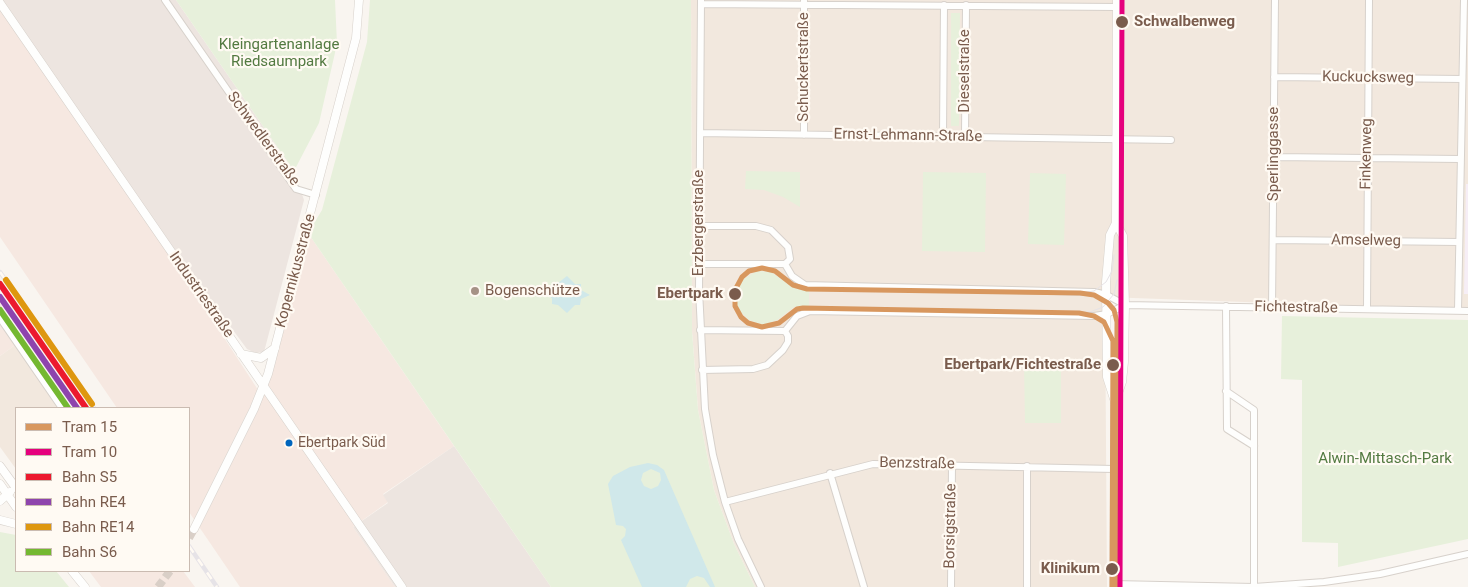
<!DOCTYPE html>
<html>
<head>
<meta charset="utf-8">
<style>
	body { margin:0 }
	#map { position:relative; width:1468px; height:587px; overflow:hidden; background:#f9f5f0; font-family:Roboto,sans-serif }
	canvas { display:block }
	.legend { position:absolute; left:15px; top:407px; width:175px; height:165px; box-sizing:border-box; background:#fffaf3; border:1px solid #cabbb1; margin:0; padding:6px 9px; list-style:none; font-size:15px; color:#7a5c4d }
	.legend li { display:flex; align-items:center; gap:10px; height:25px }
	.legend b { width:25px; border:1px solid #cabbb1 }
</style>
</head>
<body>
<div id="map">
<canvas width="1468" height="587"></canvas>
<ul class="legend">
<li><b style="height:6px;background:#d8975e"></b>Tram 15</li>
<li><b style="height:6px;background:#e5007d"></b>Tram 10</li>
<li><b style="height:6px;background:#ec192e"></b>Bahn S5</li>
<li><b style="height:6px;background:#8e44ad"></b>Bahn RE4</li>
<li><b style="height:6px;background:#de970f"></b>Bahn RE14</li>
<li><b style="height:6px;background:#74b831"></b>Bahn S6</li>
</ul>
</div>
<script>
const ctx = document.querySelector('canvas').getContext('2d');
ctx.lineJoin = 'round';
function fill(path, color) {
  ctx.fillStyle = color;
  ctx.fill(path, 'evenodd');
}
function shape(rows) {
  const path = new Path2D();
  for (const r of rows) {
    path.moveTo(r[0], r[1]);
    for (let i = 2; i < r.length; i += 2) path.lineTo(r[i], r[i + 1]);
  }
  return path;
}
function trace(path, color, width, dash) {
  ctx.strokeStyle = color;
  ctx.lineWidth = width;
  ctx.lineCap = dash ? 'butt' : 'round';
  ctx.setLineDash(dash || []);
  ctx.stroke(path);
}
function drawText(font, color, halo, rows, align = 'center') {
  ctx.font = font + ' Roboto,sans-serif';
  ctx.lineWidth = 4.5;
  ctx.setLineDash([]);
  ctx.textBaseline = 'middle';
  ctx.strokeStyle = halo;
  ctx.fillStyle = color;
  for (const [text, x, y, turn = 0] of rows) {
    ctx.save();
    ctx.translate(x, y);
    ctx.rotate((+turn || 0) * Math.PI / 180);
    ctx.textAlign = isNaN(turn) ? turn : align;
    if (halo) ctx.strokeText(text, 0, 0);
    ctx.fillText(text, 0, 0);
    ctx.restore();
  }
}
fill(shape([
	[691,0,1468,0,1468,310,1105,297,1107,587,755,587,734,544,714,490,698,410,692,331],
	[22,340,69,408,16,408,16,469,0,447,0,356]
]), '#f2e8de');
fill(shape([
	[0,3,114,169,262,396,308,233,454,446,383,494,388,502,353,527,395,587,240,587,189,512,189,408,117,408,0,237],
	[0,303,22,340,0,356],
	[89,571,183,571,195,587,101,587]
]), '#f6e8e1');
fill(shape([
	[0,0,176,0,294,171,304,200,264,352,255,353,247,349,114,169],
	[454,446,551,587,395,587,353,527,388,503,383,495]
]), '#ede5e0');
fill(shape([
	[1466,184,1468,184,1468,294,1464,294]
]), '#f6eef6');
fill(shape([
	[176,0,335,0,337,44,319,123,294,171],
	[370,0,691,0,692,331,698,410,714,490,734,544,755,587,551,587,308,233,322,210,367,42],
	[951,13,960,13,959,126,951,126],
	[746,171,800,172,800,207,783,197,764,190,745,189],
	[923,172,986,173,985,252,922,251],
	[1030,173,1066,174,1064,245,1028,244],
	[757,271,771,272,794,288,809,291,809,306,794,307,777,320,763,325,749,320,737,308,736,292,742,280],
	[1282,316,1468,320,1468,539,1338,567,1338,543,1302,542,1302,380,1281,379],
	[1024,362,1061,362,1061,423,1025,423],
	[0,532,16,535,16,571,56,571,69,587,0,587]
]), '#e7f0db');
fill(shape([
	[567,276,575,284,581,284,581,290,590,295,581,299,580,305,575,305,567,313,558,305,552,304,552,298,542,294,552,289,553,284,558,283],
	[648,463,657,465,664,470,715,587,710,587,704,578,697,576,690,579,686,587,642,587,621,540,625,536,626,529,623,526,616,525,608,484,613,476,630,467],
	[651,469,660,473,661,480,658,486,651,489,644,486,641,480,643,473]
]), '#d0e8ea');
trace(shape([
	[189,538,194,529],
	[158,587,170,571]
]), '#d9cfc7', 8, [8, 4]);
const minor = shape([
	[165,0,296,189,316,195],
	[701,0,699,290,705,409,713,455,725,502,738,539,761,587],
	[701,4,1117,7],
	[1274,77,1462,79],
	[700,133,1171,140],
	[804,135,804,1],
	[943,136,944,5],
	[965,136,966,5],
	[1274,157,1460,159],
	[699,226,756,226,771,230,788,247,790,259,785,264,792,276,805,285,1094,292,1107,295,1125,305],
	[1273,240,1459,242],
	[699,264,785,264],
	[1226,306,1227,429,1254,446],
	[1272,307,1275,0],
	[1367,309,1369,0],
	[1458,310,1464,0],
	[0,318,62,408],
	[700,330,785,331],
	[702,370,753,369,767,365,783,350,788,342,788,336,785,331,797,316,810,311,1094,316,1107,314,1125,305,1468,311],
	[1226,391,1254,410,1254,587],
	[830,473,864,587],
	[725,502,873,464,1114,469],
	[1114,584,1254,587,1324,582,1380,574,1468,554],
	[951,587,952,464],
	[1027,587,1027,466]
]);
const tertiary = shape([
	[0,3,402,587],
	[241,354,261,358,275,348],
	[1115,402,1107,377,1106,282,1110,235,1116,223,1117,0],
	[0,466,16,488],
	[0,484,16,507],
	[0,501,10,492],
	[0,520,16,524],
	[194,529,254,409,268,374,356,38,359,0],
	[72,571,85,587],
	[1114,587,1115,402,1122,382,1124,362,1125,305,1123,236,1116,223]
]);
trace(minor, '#d7d1cb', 8);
trace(tertiary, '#d7d1cb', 9);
trace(minor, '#fefefd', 6);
trace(tertiary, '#fefefd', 8);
trace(shape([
	[1080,293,1094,291,1106,282,1112,271,1114,255],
	[1079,313,1090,312,1103,307,1114,294,1117,280]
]), '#e6e3e7', 1);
const rail = shape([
	[0,272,94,408],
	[189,546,217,587]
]);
trace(rail, '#e6e3e7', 4.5);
trace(rail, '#fffaf3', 2.5, [8]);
trace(shape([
	[0,284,86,408]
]), '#ec192e', 6);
trace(shape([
	[0,297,77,408]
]), '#8e44ad', 6);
trace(shape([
	[6,280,92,404]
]), '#de970f', 6);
trace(shape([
	[0,310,68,408]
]), '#74b831', 6);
trace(shape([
	[1112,587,1113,341,1104,322,1094,316,1079,313,803,308,797,309,779,323,762,327,748,323,741,317,735,306,735,290,742,277,749,271,762,268,775,271,793,285,807,289,1080,293,1094,295,1108,303,1114,310,1117,322,1116,587]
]), '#d8975e', 5);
trace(shape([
	[1120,587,1122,0]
]), '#e5007d', 5);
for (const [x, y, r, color] of [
	[1122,22,7,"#7a5c4d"],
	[475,291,5,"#a69286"],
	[735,294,7,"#7a5c4d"],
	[1113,365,7,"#7a5c4d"],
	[289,443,4.5,"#0065bd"],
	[1112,569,7,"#7a5c4d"]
]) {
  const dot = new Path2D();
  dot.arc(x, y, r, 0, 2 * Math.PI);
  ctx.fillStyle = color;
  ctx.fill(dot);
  trace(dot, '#fffaf3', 2);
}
drawText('14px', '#7a5c4d', '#fffaf3', [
	["Ebertpark Süd",298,443]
], 'left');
drawText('bold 15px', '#7a5c4d', '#fffaf3', [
	["Schwalbenweg",1134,22,"left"],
	["Ebertpark",723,294],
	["Ebertpark/Fichtestraße",1101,365],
	["Klinikum",1100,569]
], 'right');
drawText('15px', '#537a41', '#fffaf3', [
	["Kleingartenanlage",279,45],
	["Riedsaumpark",279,62],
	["Alwin-Mittasch-Park",1385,459]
]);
drawText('15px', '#7a5c4d', '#fffaf3', [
	["Schuckertstraße",804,67,-90],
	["Dieselstraße",965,71,-90],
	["Kuckucksweg",1368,78,1],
	["Ernst-Lehmann-Straße",908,136,1],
	["Schwedlerstraße",263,139,54],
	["Sperlinggasse",1274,154,-90],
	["Finkenweg",1367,154,-89],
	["Erzbergerstraße",699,223,-90],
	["Amselweg",1366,241,1],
	["Kopernikusstraße",296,271,-75],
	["Industriestraße",201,295,55],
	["Fichtestraße",1296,308,1],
	["Benzstraße",917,464,1],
	["Borsigstraße",951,526,-89]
]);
drawText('15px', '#7a5c4d', '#fffaf3', [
	["Bogenschütze",485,291]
], 'left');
</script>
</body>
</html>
